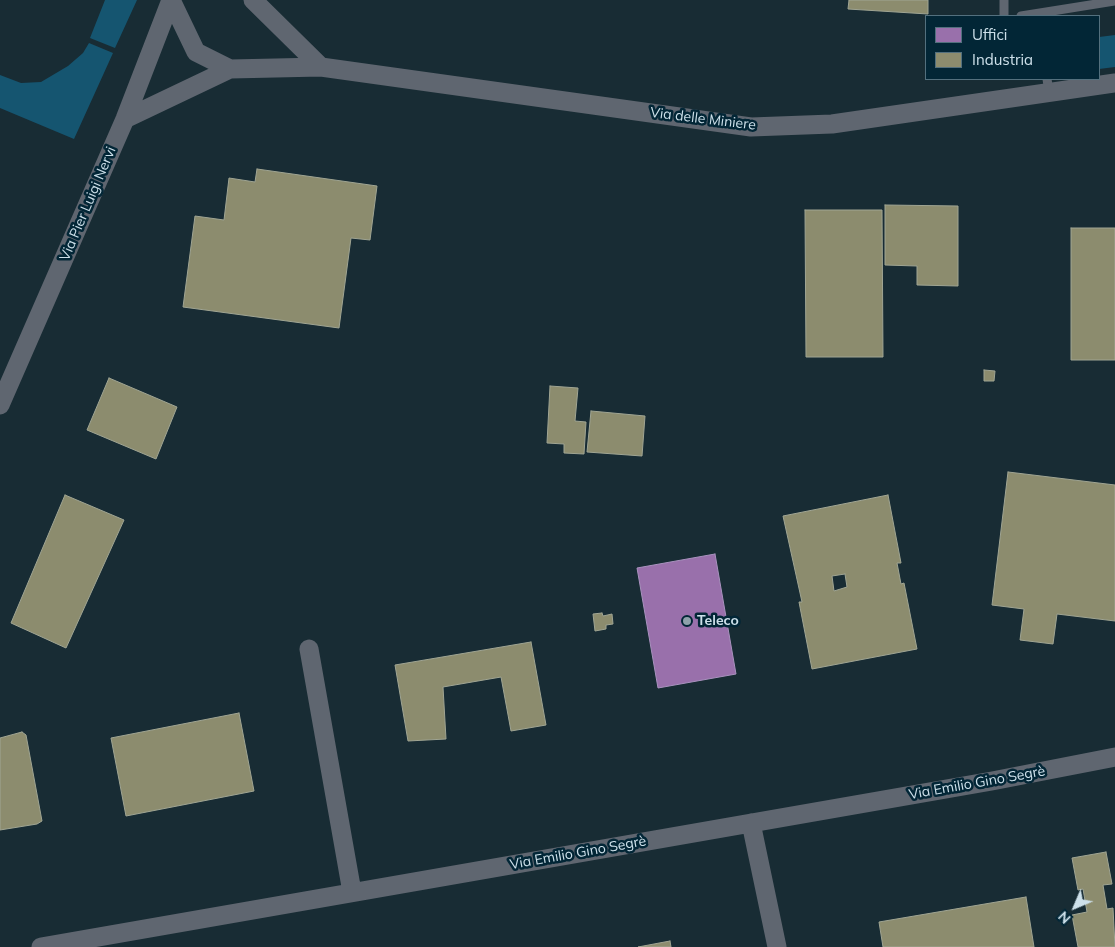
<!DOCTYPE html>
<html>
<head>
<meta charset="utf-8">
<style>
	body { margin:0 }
	#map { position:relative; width:1115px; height:947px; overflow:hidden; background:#182c34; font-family:Mulish,sans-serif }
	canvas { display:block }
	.legend { position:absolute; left:925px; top:15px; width:175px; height:65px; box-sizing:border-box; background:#022636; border:1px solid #53707e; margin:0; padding:6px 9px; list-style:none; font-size:15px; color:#cde0ea }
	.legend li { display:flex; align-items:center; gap:10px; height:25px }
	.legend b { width:25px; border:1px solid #53707e }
	.north { position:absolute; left:1050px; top:882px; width:50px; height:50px; -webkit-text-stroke:4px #022636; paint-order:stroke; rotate:225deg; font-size:14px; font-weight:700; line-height:20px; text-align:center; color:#cde0ea }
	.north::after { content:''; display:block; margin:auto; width:18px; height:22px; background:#cde0ea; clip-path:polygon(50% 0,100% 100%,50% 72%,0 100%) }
</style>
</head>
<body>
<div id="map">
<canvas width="1115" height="947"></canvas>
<ul class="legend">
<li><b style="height:14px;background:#9970ab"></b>Uffici</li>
<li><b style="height:14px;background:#8c8c6e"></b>Industria</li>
</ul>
<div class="north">N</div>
</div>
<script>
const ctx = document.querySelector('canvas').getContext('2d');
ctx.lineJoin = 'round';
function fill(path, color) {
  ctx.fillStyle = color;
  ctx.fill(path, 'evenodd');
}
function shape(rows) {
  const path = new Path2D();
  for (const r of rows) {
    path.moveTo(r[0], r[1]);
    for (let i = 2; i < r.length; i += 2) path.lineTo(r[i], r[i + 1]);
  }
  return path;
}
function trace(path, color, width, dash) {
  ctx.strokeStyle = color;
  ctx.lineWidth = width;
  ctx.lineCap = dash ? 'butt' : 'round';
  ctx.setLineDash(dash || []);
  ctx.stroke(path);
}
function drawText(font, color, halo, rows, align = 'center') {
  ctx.font = font + ' Mulish,sans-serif';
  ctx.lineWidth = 5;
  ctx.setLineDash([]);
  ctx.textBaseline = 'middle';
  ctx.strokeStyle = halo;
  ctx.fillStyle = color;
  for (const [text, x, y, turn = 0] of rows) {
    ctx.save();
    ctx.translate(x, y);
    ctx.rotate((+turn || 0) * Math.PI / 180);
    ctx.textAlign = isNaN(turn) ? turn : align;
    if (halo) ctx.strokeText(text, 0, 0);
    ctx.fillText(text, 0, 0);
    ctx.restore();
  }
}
fill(shape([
	[105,0,137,0,115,48,90,38],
	[1115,35,1115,67,1099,69,1099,37],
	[89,43,113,53,74,139,0,108,0,75,21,83,41,82,68,66,83,53]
]), '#155570');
const offices = shape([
	[715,554,736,674,658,688,637,568,715,554]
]);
fill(offices, '#9970ab');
trace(offices, '#a992be', 1);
const industry = shape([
	[849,0,928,0,928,14,848,9,849,0],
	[257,169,377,186,370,240,351,238,339,328,183,307,195,216,224,220,229,178,255,182,257,169],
	[885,205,958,206,958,286,917,285,917,266,885,265,885,205],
	[805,210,882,210,883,357,806,357,805,210],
	[1071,228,1115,228,1115,360,1071,360,1071,228],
	[984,370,995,371,994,381,984,381,984,370],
	[109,378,177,407,156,459,87,430,109,378],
	[550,386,578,388,575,421,586,422,584,454,564,453,564,444,547,443,550,386],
	[591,411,645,416,642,456,587,452,591,411],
	[1008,472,1115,485,1115,621,1057,614,1053,644,1020,640,1024,609,992,605,1008,472],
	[65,495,124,520,66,648,11,623,65,495],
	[888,495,901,563,897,563,901,584,904,583,917,649,812,669,799,602,802,602,783,516,888,495],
	[845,574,847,587,834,591,832,576,845,574],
	[602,613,603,616,612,614,613,624,606,625,606,629,595,631,593,614,602,613],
	[531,642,546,725,511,731,501,677,443,687,446,739,408,741,395,665,531,642],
	[239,713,254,791,126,816,111,738,239,713],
	[22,732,26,735,42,821,37,824,0,830,0,738,22,732],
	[1106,852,1112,884,1103,885,1107,909,1113,908,1115,947,1078,947,1072,915,1087,912,1083,889,1078,890,1072,858,1106,852],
	[1026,897,1034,947,883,947,879,922,1026,897],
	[670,941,671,947,638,947,670,941]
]);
fill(industry, '#8c8c6e');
trace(industry, '#a0a593', 1);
trace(shape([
	[1004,0,1004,16],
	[1021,16,1115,1],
	[1047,79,1049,92]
]), '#5f6670', 9);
trace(shape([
	[171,0,196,52,230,69],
	[253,0,321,67],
	[125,119,230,69,321,67,751,127,832,124,1115,83],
	[0,405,125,119,171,0],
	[309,649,352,892],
	[751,823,777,947],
	[41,947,992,781,1115,757]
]), '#5f6670', 19);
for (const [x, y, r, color] of [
	[687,621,5,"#8ea1aa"]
]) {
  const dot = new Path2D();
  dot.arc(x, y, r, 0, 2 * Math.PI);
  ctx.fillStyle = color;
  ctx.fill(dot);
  trace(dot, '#022636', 2);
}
drawText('14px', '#cde0ea', '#022636', [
	["Via delle Miniere",703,119,7],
	["Via Pier Luigi Nervi",88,204,-67],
	["Via Emilio Gino Segrè",977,783,-10],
	["Via Emilio Gino Segrè",578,853,-10]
]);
drawText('bold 14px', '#cde0ea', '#022636', [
	["Teleco",697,621]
], 'left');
</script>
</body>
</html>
